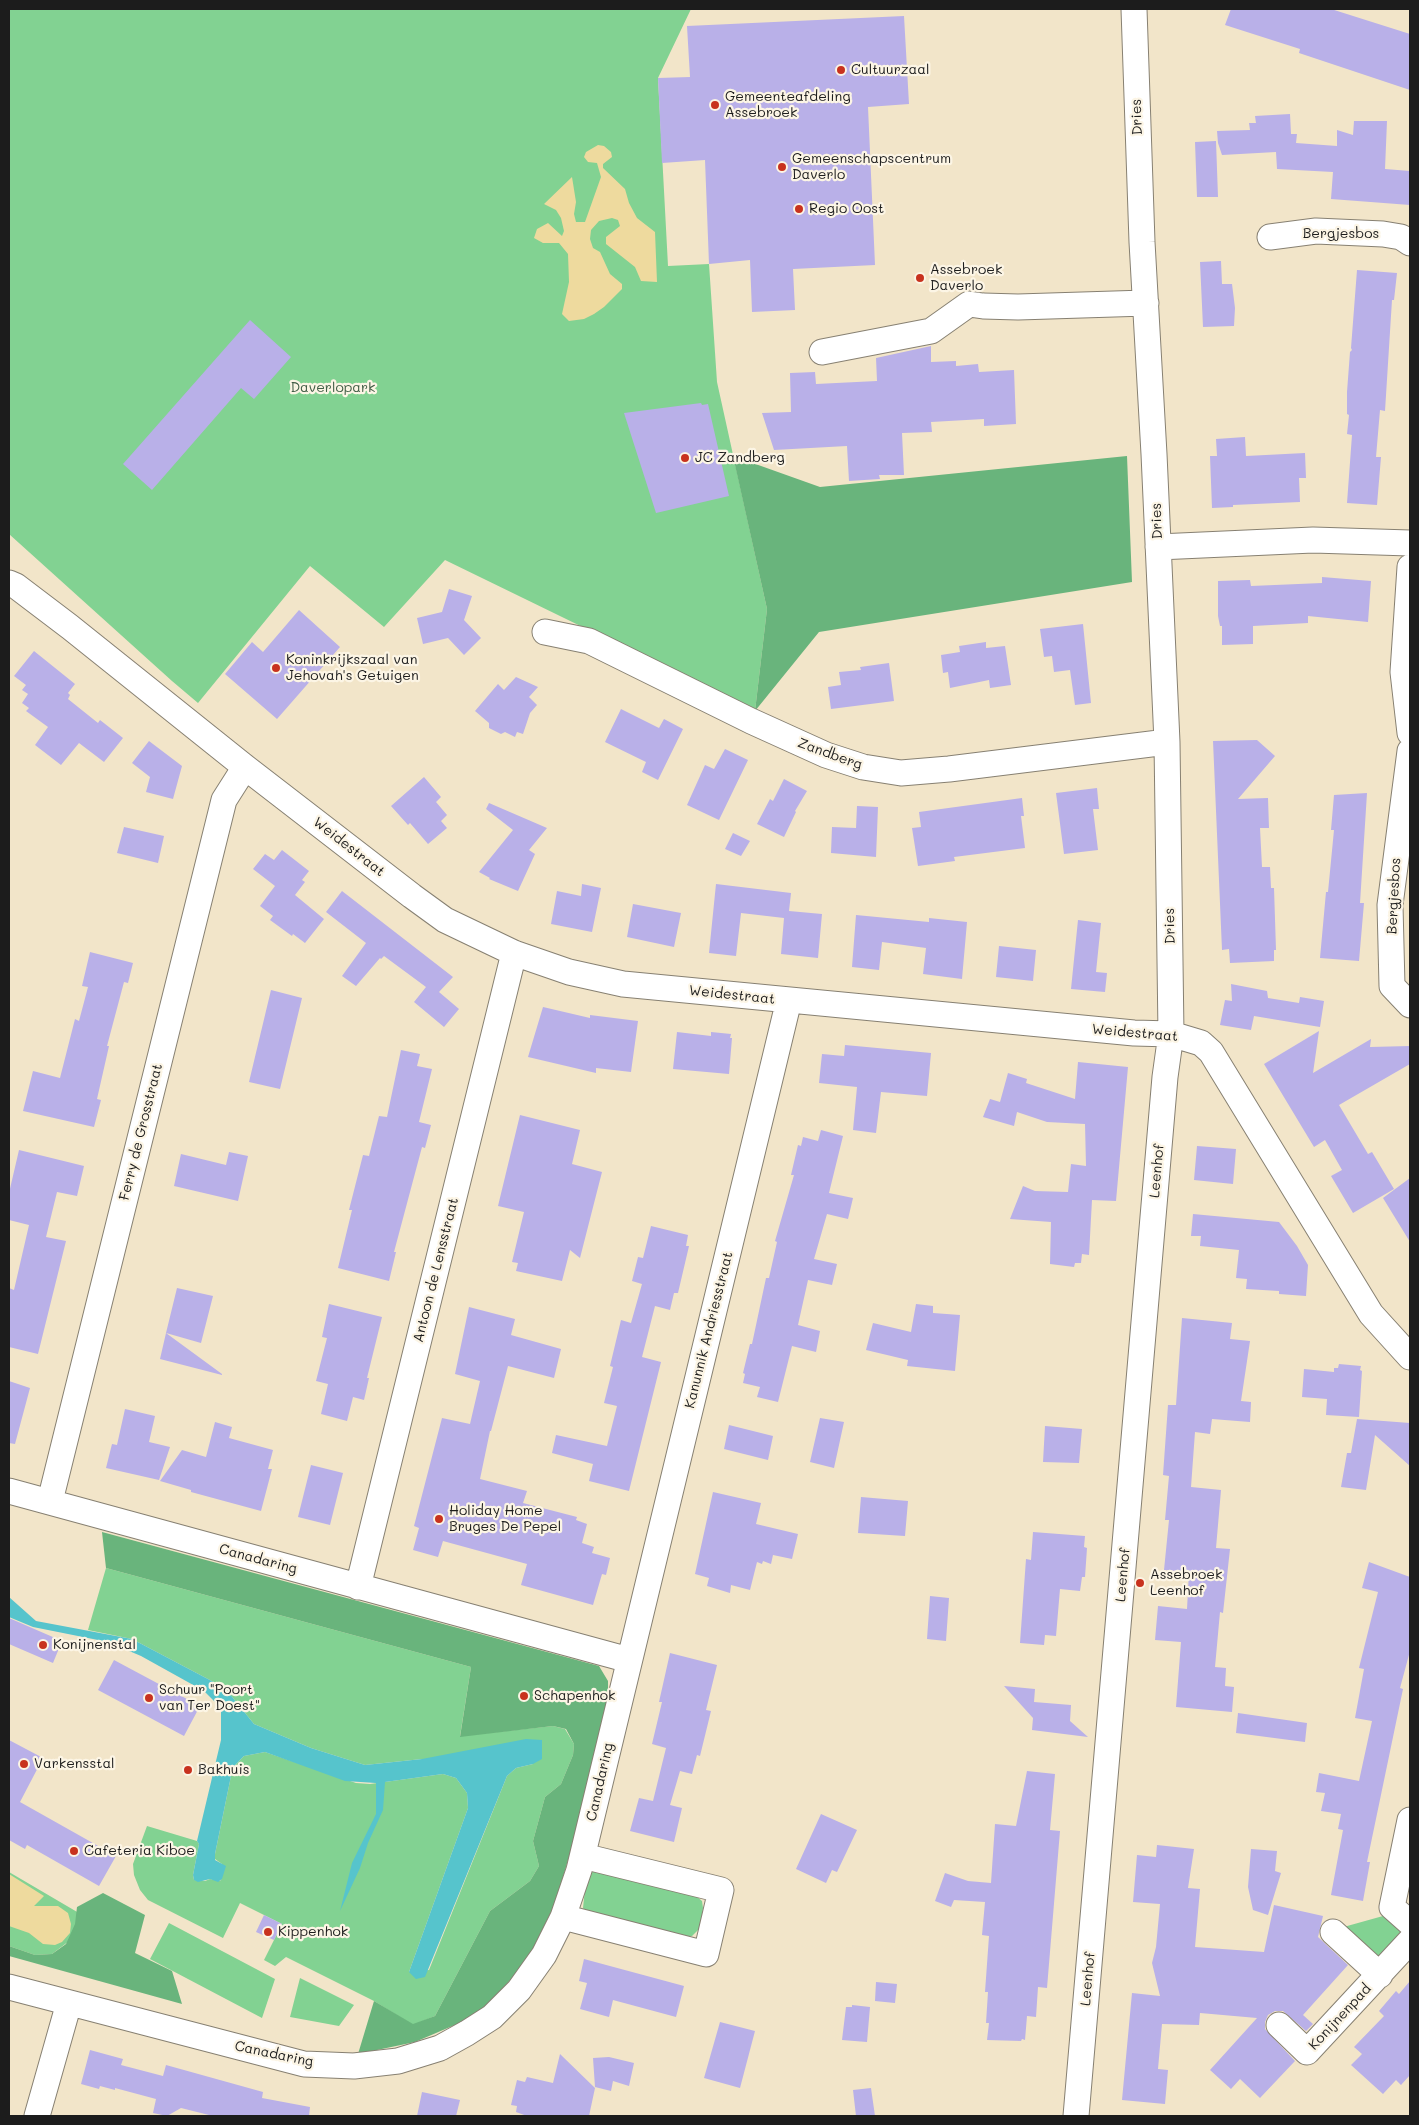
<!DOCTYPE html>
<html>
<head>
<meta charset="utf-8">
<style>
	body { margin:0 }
	#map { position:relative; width:1419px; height:2125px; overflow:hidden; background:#f2e5c9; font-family:Mali,sans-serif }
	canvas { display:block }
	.frame { position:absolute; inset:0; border:10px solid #1c1c1c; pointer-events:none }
</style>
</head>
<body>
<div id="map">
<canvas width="1419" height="2125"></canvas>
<div class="frame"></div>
</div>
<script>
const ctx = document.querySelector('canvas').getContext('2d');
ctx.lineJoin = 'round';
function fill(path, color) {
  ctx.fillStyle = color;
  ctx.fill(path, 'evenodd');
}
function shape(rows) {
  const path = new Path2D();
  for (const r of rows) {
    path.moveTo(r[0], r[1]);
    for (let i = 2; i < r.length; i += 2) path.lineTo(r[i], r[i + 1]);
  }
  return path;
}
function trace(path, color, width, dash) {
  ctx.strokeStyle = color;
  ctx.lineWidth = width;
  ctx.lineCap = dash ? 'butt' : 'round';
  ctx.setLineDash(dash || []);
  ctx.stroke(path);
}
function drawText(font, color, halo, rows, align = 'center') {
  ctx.font = font + ' Mali,sans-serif';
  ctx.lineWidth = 4.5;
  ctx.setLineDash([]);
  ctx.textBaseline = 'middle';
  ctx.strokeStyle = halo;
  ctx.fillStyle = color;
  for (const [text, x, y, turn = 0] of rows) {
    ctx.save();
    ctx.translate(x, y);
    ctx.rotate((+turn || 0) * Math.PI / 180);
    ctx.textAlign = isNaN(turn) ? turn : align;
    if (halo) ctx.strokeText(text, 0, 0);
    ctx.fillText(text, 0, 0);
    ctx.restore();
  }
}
fill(shape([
	[9,9,691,9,658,78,668,266,709,264,717,382,767,609,755,711,445,560,384,627,310,566,198,703,172,681,9,534],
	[106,1568,471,1667,460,1736,553,1726,565,1729,574,1744,573,1755,561,1784,545,1797,533,1841,539,1866,530,1881,490,1911,435,2016,413,2025,374,2001,286,1957,275,1966,264,1960,282,1924,240,1903,223,1938,148,1900,140,1890,134,1875,133,1864,147,1826,197,1841,199,1844,193,1875,194,1880,205,1881,210,1879,220,1881,222,1878,222,1864,215,1859,215,1854,231,1776,234,1766,244,1756,265,1752,356,1783,370,1784,443,1774,456,1778,467,1793,468,1808,409,1972,429,1970,507,1776,516,1768,533,1764,422,1759,365,1765,311,1748,254,1724,225,1688,132,1639,88,1630],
	[597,1869,696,1896,702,1901,703,1908,701,1927,692,1936,682,1936,586,1912,583,1908,585,1889,591,1872],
	[9,1872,84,1916,81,1932,52,1954,35,1955,9,1946],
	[1383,1916,1404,1934,1379,1961,1340,1928],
	[169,1923,275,1979,262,2018,150,1959],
	[300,1978,354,2005,339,2026,290,2017]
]), '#82d292');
fill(shape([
	[733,456,820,487,1127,456,1132,582,819,632,755,711,767,609],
	[102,1532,599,1666,608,1681,608,1699,572,1846,556,1902,526,1963,478,2015,415,2042,358,2054,374,2001,413,2024,435,2016,490,1911,530,1881,539,1866,533,1841,545,1797,561,1784,573,1755,574,1744,566,1729,553,1726,460,1737,471,1667,106,1568],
	[103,1893,145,1915,135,1953,172,1971,182,2004,9,1956,9,1946,35,1955,52,1954,66,1944,75,1924,77,1907]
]), '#69b47c');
fill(shape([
	[598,145,604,146,611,152,612,157,603,164,603,168,625,189,629,203,637,218,655,232,657,282,641,281,635,267,606,244,606,237,620,226,618,220,612,218,599,221,591,230,590,239,593,248,600,252,610,274,622,284,622,289,604,307,594,314,584,319,569,321,562,314,569,282,568,254,559,243,543,243,534,238,537,229,548,223,562,236,564,231,561,218,556,210,544,204,572,177,576,202,574,214,576,222,585,222,601,177,597,163,588,162,584,157,586,152],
	[9,1874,44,1896,34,1906,58,1906,68,1913,71,1924,70,1933,62,1942,55,1945,43,1944,29,1933,9,1926]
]), '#eeda9e');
fill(shape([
	[9,1597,36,1621,132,1639,225,1688,254,1724,311,1748,365,1765,422,1759,526,1739,542,1740,542,1759,533,1764,516,1768,507,1776,425,1977,416,1979,409,1972,468,1808,467,1793,456,1778,443,1774,385,1782,383,1810,368,1843,360,1868,340,1911,352,1863,376,1814,376,1783,345,1781,265,1752,244,1756,234,1766,231,1776,215,1854,215,1860,226,1866,222,1879,218,1882,210,1879,198,1882,194,1880,193,1875,199,1844,197,1841,221,1740,221,1708,204,1691,141,1656,108,1642,33,1627,9,1617]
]), '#56c4cc');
fill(shape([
	[1231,9,1331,9,1410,34,1410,90,1299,53,1300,49,1225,25],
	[904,16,909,104,868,107,875,265,793,269,795,310,752,312,750,260,709,264,705,160,662,163,658,78,690,77,687,26],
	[1290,114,1291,134,1297,134,1296,143,1337,146,1337,130,1353,135,1354,121,1387,121,1385,169,1410,171,1410,205,1331,199,1333,172,1277,169,1276,152,1222,155,1218,143,1217,131,1250,130,1249,123,1256,123,1255,116],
	[1216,141,1218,197,1197,197,1195,142],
	[1221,261,1222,284,1232,284,1235,308,1234,326,1203,327,1200,262],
	[1357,270,1397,273,1394,300,1392,300,1385,411,1380,410,1376,457,1381,457,1377,505,1347,503,1352,435,1347,434,1349,415,1347,414,1347,392,1350,352,1352,350,1351,348],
	[250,320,291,357,254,399,241,388,152,490,123,464],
	[931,346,931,362,956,361,956,366,978,364,979,372,1014,370,1016,424,984,426,984,419,931,422,932,432,902,433,904,475,879,475,880,479,849,481,847,446,774,450,762,413,791,412,790,373,815,372,816,384,877,381,876,358],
	[701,403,702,405,708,404,729,496,656,513,624,413],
	[1245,437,1246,456,1305,453,1306,478,1299,478,1300,502,1233,505,1233,507,1212,508,1210,456,1217,456,1216,439],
	[1322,577,1371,581,1368,622,1308,616,1308,623,1253,626,1253,644,1222,645,1222,626,1220,626,1218,616,1218,581,1250,580,1251,586,1322,583],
	[449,589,472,596,464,620,481,638,464,655,448,638,423,644,417,618,442,612],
	[299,610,340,647,277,719,225,674,252,642,263,652],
	[1083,624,1091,703,1075,705,1070,670,1054,672,1052,656,1044,657,1040,629],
	[986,642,986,648,1005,646,1011,685,990,688,989,680,950,688,948,672,943,673,941,655,960,652,959,646],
	[34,651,75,684,68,693,70,695,68,699,98,723,100,720,123,738,104,762,79,743,61,765,35,745,48,727,26,711,29,708,22,703,28,694,22,690,26,685,14,676],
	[889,663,894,701,831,709,828,687,841,685,839,672,861,670,860,667],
	[516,677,538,687,529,697,537,705,530,713,523,734,517,732,515,737,505,732,501,734,489,728,489,723,475,711,498,684,504,690],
	[621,709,659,728,664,719,683,729,658,780,642,772,646,762,605,742],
	[1257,740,1275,756,1238,799,1268,798,1269,828,1260,828,1262,867,1270,867,1271,888,1274,888,1276,950,1274,950,1274,961,1230,963,1229,949,1222,950,1213,741],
	[149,741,182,766,173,799,146,792,150,777,132,763],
	[725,749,748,760,719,820,687,805,705,765,714,769],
	[424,777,441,797,436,802,447,815,441,821,447,828,428,844,410,823,408,825,391,806],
	[784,779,807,791,795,811,796,812,784,837,757,824,770,799,773,801],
	[1097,788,1099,809,1093,809,1098,850,1064,854,1056,793],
	[1367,793,1360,903,1364,903,1359,961,1320,958,1326,892,1328,892,1334,830,1331,830,1334,795],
	[1022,798,1024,816,1021,816,1025,848,954,857,955,861,918,866,912,828,921,827,919,812],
	[489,803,547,828,529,850,535,854,518,891,489,879,490,878,479,872,513,830,486,809],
	[857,806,878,807,876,857,831,853,832,827,856,828],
	[124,827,164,836,158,863,117,853],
	[733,833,750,841,741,856,725,849],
	[282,850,309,871,302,880,305,882,295,895,324,919,305,943,293,934,292,936,270,920,273,916,260,906,275,886,253,869,265,854,274,860],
	[582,884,601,888,592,932,551,924,557,891,581,896],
	[716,884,791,893,789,911,822,914,818,958,781,954,784,918,741,913,736,956,709,953],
	[342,891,453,977,439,992,459,1009,444,1027,414,1002,426,987,384,956,381,959,380,958,356,986,342,976,366,943,326,912],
	[633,904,681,913,674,947,627,937],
	[856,915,929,922,929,918,967,922,962,979,923,974,926,948,882,942,879,970,852,967],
	[1078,920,1101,923,1096,972,1107,973,1105,992,1071,989],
	[999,946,1036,950,1033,981,996,977],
	[90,952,133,963,128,983,124,982,107,1046,109,1046,97,1099,101,1100,94,1127,23,1111,33,1071,60,1078,75,1019,79,1021,88,987,82,986],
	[1231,984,1267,991,1268,998,1299,1003,1300,997,1324,1001,1320,1027,1254,1016,1251,1030,1220,1025,1225,1000,1232,1001],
	[271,990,302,998,280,1089,249,1082],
	[543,1007,590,1018,590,1015,638,1021,631,1072,596,1068,596,1073,528,1057],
	[1319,1031,1313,1073,1371,1039,1370,1047,1410,1046,1410,1064,1339,1105,1368,1154,1372,1152,1394,1189,1353,1213,1331,1176,1342,1170,1325,1140,1314,1147,1264,1064],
	[677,1032,711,1036,711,1032,731,1034,730,1038,732,1038,729,1074,673,1069],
	[845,1045,931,1053,927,1096,881,1092,876,1133,853,1130,857,1087,819,1083,822,1054,844,1056],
	[401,1050,420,1054,417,1066,432,1069,419,1122,431,1125,425,1148,422,1147,394,1252,396,1252,389,1281,338,1268,352,1210,349,1210,363,1155,369,1156,379,1116,387,1117],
	[1078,1062,1128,1067,1116,1201,1092,1200,1089,1255,1082,1254,1081,1263,1075,1263,1074,1267,1050,1264,1051,1222,1010,1219,1023,1186,1035,1191,1068,1192,1071,1164,1086,1166,1085,1124,1047,1122,1017,1112,1014,1126,983,1117,990,1099,1000,1102,1008,1073,1027,1079,1026,1083,1075,1099],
	[520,1115,580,1130,572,1164,602,1172,580,1258,570,1250,562,1281,516,1271,518,1263,512,1262,524,1212,498,1206],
	[821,1130,843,1136,829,1193,853,1198,848,1219,827,1214,814,1259,837,1264,832,1285,808,1280,798,1325,820,1331,816,1352,792,1346,778,1402,757,1397,760,1387,743,1383,745,1374,743,1373,750,1344,752,1344,766,1278,769,1278,777,1242,775,1241,794,1175,791,1175,798,1145,801,1146,803,1137,818,1141],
	[1197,1146,1236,1149,1233,1184,1194,1180],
	[19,1150,84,1166,77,1196,57,1192,46,1237,66,1241,38,1354,9,1347,9,1288,14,1290,29,1225,9,1220,9,1193],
	[229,1152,248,1156,238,1201,174,1186,181,1154,226,1165],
	[1410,1178,1410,1242,1383,1198],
	[1193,1214,1279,1222,1297,1246,1308,1265,1306,1296,1279,1294,1279,1291,1246,1289,1247,1279,1236,1278,1239,1250,1200,1246,1201,1236,1191,1236],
	[651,1226,688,1235,686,1246,689,1246,678,1293,674,1293,670,1310,655,1306,642,1357,661,1362,629,1491,589,1481,593,1464,552,1453,556,1435,607,1446,617,1406,604,1403,613,1367,610,1366,621,1320,631,1323,642,1284,632,1281,638,1257,643,1258],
	[177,1288,213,1296,201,1343,166,1333],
	[329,1304,382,1317,367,1378,369,1378,364,1400,353,1397,347,1421,321,1414,328,1384,316,1381,327,1338,322,1337],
	[916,1304,933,1306,933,1313,960,1315,955,1371,907,1366,908,1360,866,1350,873,1323,911,1332],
	[469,1307,515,1319,511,1335,561,1349,554,1378,508,1366,491,1431,490,1431,480,1479,527,1491,523,1503,577,1517,576,1520,587,1524,582,1543,594,1547,592,1553,610,1558,606,1575,602,1574,593,1605,521,1585,527,1564,443,1541,438,1557,413,1550,419,1528,414,1526,442,1418,470,1424,480,1381,455,1374],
	[1182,1318,1232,1323,1230,1339,1250,1341,1241,1401,1251,1402,1250,1422,1212,1419,1210,1434,1195,1432,1191,1487,1221,1490,1216,1548,1230,1549,1223,1613,1220,1612,1215,1667,1226,1668,1225,1686,1234,1687,1232,1712,1176,1707,1181,1642,1155,1640,1158,1606,1187,1609,1189,1572,1164,1570,1169,1520,1165,1520,1169,1476,1163,1475,1168,1405,1176,1405],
	[166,1333,222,1374,222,1375,160,1359],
	[1339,1364,1361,1366,1360,1370,1362,1371,1359,1417,1326,1415,1327,1399,1302,1397,1304,1369,1334,1372,1334,1368,1338,1368],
	[9,1381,30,1388,15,1444,9,1443],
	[125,1409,155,1416,149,1442,170,1447,159,1480,106,1468,112,1444,117,1445],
	[820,1418,844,1422,834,1468,810,1462],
	[1357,1419,1410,1423,1410,1466,1375,1435,1366,1490,1341,1487,1347,1453,1351,1453],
	[215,1422,232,1427,229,1438,273,1450,268,1469,272,1469,261,1511,191,1492,191,1490,160,1481,182,1450,206,1457],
	[729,1425,773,1436,768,1460,724,1449],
	[1045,1426,1082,1429,1079,1463,1043,1462],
	[311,1465,343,1473,330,1525,298,1517],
	[713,1492,761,1503,756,1524,798,1534,792,1559,773,1555,771,1564,763,1561,762,1564,757,1562,750,1590,731,1585,730,1593,707,1586,709,1578,695,1574],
	[861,1497,908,1501,905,1536,858,1533],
	[1033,1532,1085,1536,1084,1547,1087,1548,1085,1577,1082,1577,1080,1591,1060,1589,1056,1636,1045,1635,1044,1645,1020,1643,1026,1559,1031,1560],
	[1369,1562,1410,1577,1410,1651,1400,1688,1403,1689,1367,1862,1370,1862,1363,1901,1331,1895,1343,1830,1338,1829,1341,1814,1321,1811,1325,1793,1316,1792,1319,1773,1359,1781,1372,1721,1355,1718,1364,1669,1359,1668,1378,1592,1362,1588],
	[930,1596,949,1598,946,1641,927,1639],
	[9,1618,62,1641,53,1663,9,1644],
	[670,1653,717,1665,706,1710,711,1711,700,1756,697,1755,692,1774,680,1771,670,1805,682,1808,674,1842,630,1831,639,1798,653,1801,666,1748,652,1744,662,1702,659,1702],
	[114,1660,200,1706,184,1736,98,1690],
	[1004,1686,1035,1689,1034,1702,1071,1705,1070,1721,1088,1737,1032,1730,1033,1718],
	[1238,1713,1307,1723,1305,1742,1236,1733],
	[9,1740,43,1758,20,1802,116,1856,99,1886,27,1845,25,1849,9,1840],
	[1027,1771,1055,1774,1050,1830,1060,1831,1047,1988,1038,1987,1036,2017,1027,2016,1025,2040,1022,2039,1021,2041,987,2040,989,2023,986,2023,988,1992,985,1992,989,1936,982,1935,985,1902,954,1900,951,1907,935,1901,945,1873,968,1881,991,1883,995,1824,1016,1826],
	[821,1814,857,1830,837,1872,832,1870,826,1883,796,1869],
	[1157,1845,1194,1849,1188,1888,1200,1889,1195,1947,1264,1952,1274,1905,1323,1916,1318,1937,1348,1965,1303,2015,1313,2024,1306,2031,1283,2011,1275,2011,1268,2015,1265,2022,1265,2029,1295,2061,1260,2098,1240,2079,1231,2089,1210,2070,1257,2018,1200,2013,1199,2025,1162,2024,1158,2069,1168,2070,1165,2104,1122,2100,1132,1993,1160,1996,1152,1963,1156,1947,1160,1904,1133,1902,1137,1855,1156,1857],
	[1251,1849,1277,1851,1275,1871,1281,1873,1268,1915,1253,1910,1248,1887],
	[264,1915,282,1924,274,1940,256,1932],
	[584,1959,684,1986,676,2017,613,2000,609,2017,580,2009,587,1983,579,1981],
	[1410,1981,1410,2075,1401,2085,1396,2080,1383,2094,1351,2065,1362,2054,1354,2047,1384,2016,1379,2011,1396,1991,1399,1994],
	[876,1982,897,1984,895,2003,875,2001],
	[852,2005,870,2007,867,2042,842,2040,846,2007,852,2007],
	[720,2022,755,2031,740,2088,704,2078],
	[90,2050,123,2059,121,2065,163,2076,166,2065,263,2092,262,2098,310,2107,309,2116,213,2116,181,2108,167,2116,153,2113,156,2099,115,2088,115,2090,100,2086,99,2089,81,2084],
	[560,2054,595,2088,589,2116,527,2116,516,2112,517,2106,511,2105,517,2080,525,2082,527,2077,553,2083],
	[609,2057,634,2063,629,2086,613,2081,611,2091,595,2087,593,2058],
	[871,2088,875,2116,856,2116,853,2090],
	[422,2092,460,2100,456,2116,417,2116]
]), '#b9b0e8');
const street = shape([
	[1270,237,1316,231,1383,234,1401,237,1410,243],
	[822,352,931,331,969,304,983,306,1018,307,1146,303],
	[1158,547,1313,540,1410,543],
	[1410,567,1403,672,1410,733],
	[9,583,16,586,70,627,245,767,412,896,445,920,514,953,569,972,623,984,1134,1033,1171,1034,1201,1043,1211,1052,1371,1314,1410,1357],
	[545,632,589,641,751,721,826,755,863,767,901,773,949,769,1167,742],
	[1410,751,1390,905,1392,986,1410,1005],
	[9,1491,629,1660],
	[50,1501,224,800,245,767],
	[358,1587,514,953],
	[1410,1820,1392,1907,1410,1923],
	[563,1917,706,1954,721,1890,583,1856],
	[1333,1932,1380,1975],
	[9,1987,304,2064,354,2066,398,2061,440,2048,467,2033,492,2017,519,1990,544,1955,563,1917,579,1870,789,1000],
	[1279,2025,1307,2052,1410,1941],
	[37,2116,69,2003],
	[1076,2116,1165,1077,1171,1034,1167,742,1154,454,1142,242,1134,9]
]);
trace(street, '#878072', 27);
trace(street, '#fff', 25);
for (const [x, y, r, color] of [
	[841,70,5,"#c8321e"],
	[715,105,5,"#c8321e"],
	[782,167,5,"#c8321e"],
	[799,209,5,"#c8321e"],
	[920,278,5,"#c8321e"],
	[685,458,5,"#c8321e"],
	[276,668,5,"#c8321e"],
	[439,1519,5,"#c8321e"],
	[1140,1583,5,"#c8321e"],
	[43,1645,5,"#c8321e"],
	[524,1696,5,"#c8321e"],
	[149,1698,5,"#c8321e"],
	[24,1764,5,"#c8321e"],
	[188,1770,5,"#c8321e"],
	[74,1851,5,"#c8321e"],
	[268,1932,5,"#c8321e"]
]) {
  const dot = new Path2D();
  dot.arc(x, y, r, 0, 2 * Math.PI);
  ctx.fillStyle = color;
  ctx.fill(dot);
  trace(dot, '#fcf5e5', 2);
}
drawText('14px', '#1c1c1c', '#fcf5e5', [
	["Cultuurzaal",851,70],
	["Gemeenteafdeling",725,97],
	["Assebroek",725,113],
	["Gemeenschapscentrum",792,159],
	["Daverlo",792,175],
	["Regio Oost",809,209],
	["Assebroek",930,270],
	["Daverlo",930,286],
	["JC Zandberg",695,458],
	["Koninkrijkszaal van",286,660],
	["Jehovah's Getuigen",286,676],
	["Holiday Home",449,1511],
	["Bruges De Pepel",449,1527],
	["Assebroek",1150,1575],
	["Leenhof",1150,1591],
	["Konijnenstal",53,1645],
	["Schuur \"Poort",159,1690],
	["van Ter Doest\"",159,1706],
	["Schapenhok",534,1696],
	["Varkensstal",34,1764],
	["Bakhuis",198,1770],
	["Cafeteria Kiboe",84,1851],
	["Kippenhok",278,1932]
], 'left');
drawText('14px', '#1c1c1c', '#fcf5e5', [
	["Dries",1137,117,-92],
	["Bergjesbos",1341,234],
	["Dries",1157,521,-92],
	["Zandberg",830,754,20],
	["Weidestraat",349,847,38],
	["Bergjesbos",1394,896,-87],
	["Dries",1170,926,-91],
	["Weidestraat",732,995,6],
	["Weidestraat",1135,1033,5],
	["Ferry de Grosstraat",141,1132,-76],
	["Leenhof",1157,1171,-85],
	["Antoon de Lensstraat",436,1270,-76],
	["Kanunnik Andriesstraat",709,1330,-76],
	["Canadaring",258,1559,15],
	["Leenhof",1123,1575,-85],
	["Canadaring",600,1782,-77],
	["Leenhof",1088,1979,-85],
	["Konijnenpad",1340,2017,-47],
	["Canadaring",274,2054,12]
]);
drawText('14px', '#405c45', '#fcf5e5', [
	["Daverlopark",333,388]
]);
</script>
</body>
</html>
